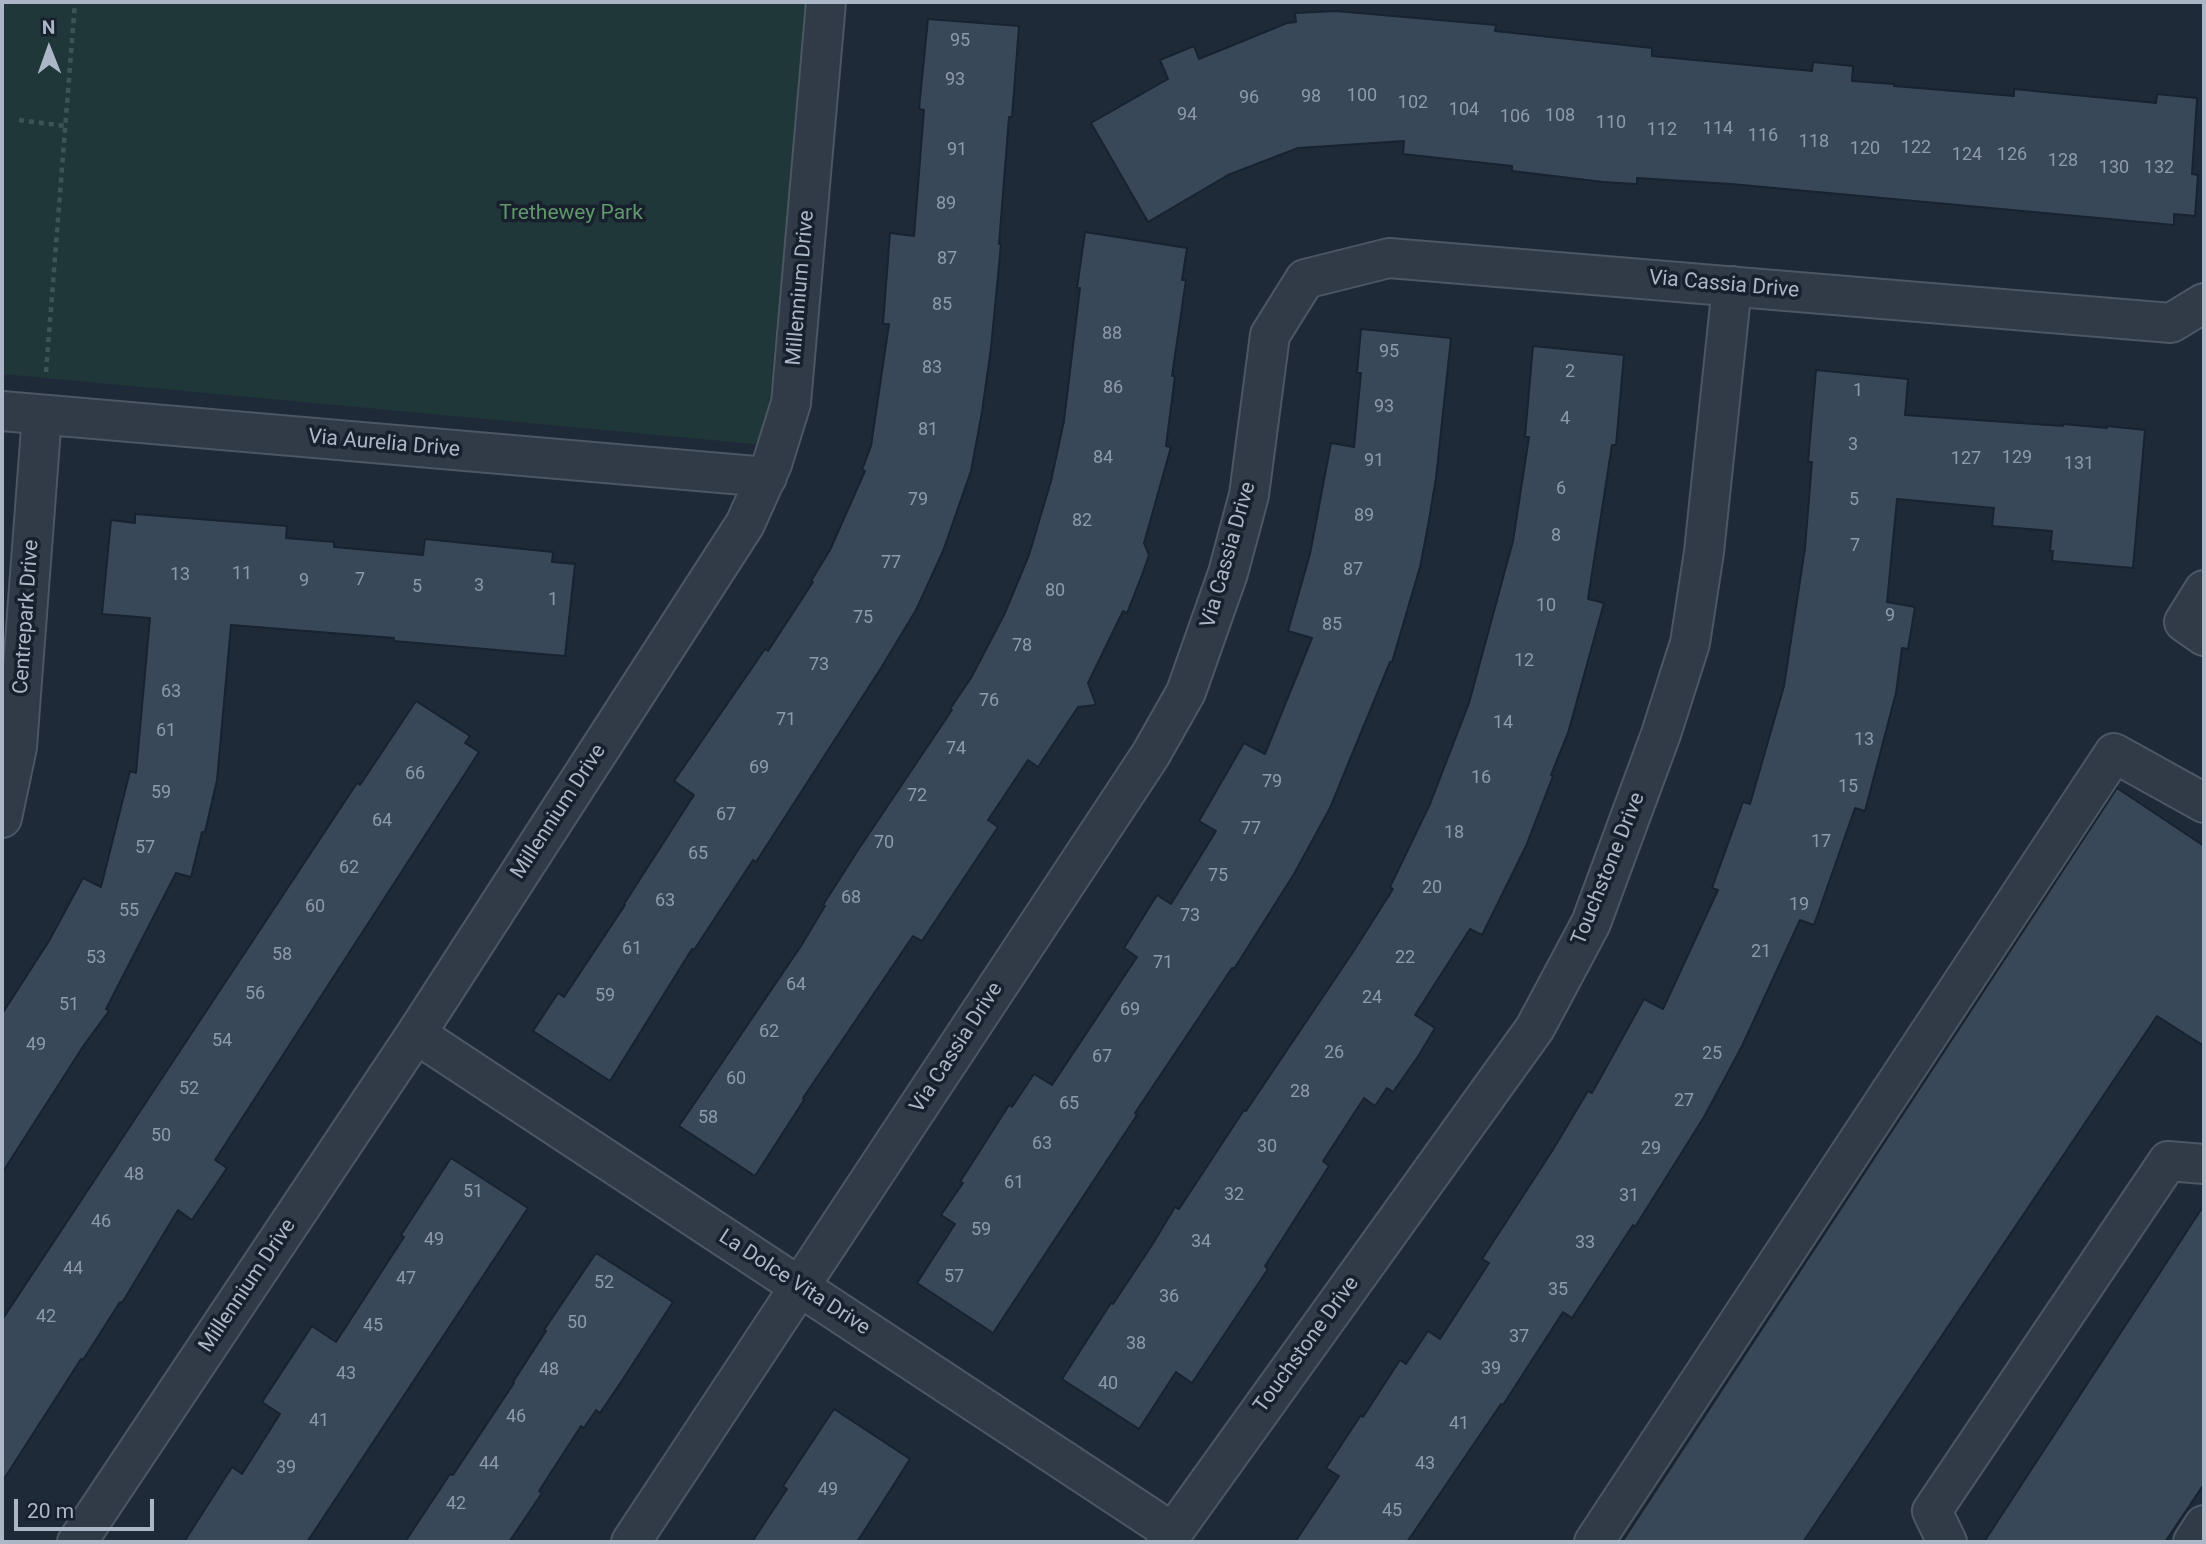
<!DOCTYPE html>
<html>
<head>
<meta charset="utf-8">
<style>
	body { margin:0 }
	#map { position:relative; width:2206px; height:1544px; overflow:hidden; background:#1e2a38; font-family:Roboto,sans-serif }
	canvas { display:block }
	.frame { position:absolute; inset:0; border:4px solid #abb6c6; pointer-events:none }
	.north { position:absolute; left:14px; top:14px; width:70px; height:70px; -webkit-text-stroke:5px #17202c; paint-order:stroke; rotate:359deg; font-size:19px; font-weight:700; line-height:28px; text-align:center; color:#abb6c6 }
	.north::after { content:''; display:block; margin:auto; width:24px; height:32px; background:#abb6c6; clip-path:polygon(50% 0,100% 100%,50% 72%,0 100%) }
	.scale { position:absolute; left:14px; top:1499px; width:140px; height:32px; box-sizing:border-box; border:4px solid #abb6c6; border-top:0; padding-left:9px; font-size:21px; line-height:24px; white-space:nowrap; color:#abb6c6; -webkit-text-stroke:5px #17202c; paint-order:stroke }
</style>
</head>
<body>
<div id="map">
<canvas width="2206" height="1544"></canvas>
<div class="frame"></div>
<div class="north">N</div>
<div class="scale">20 m</div>
</div>
<script>
const ctx = document.querySelector('canvas').getContext('2d');
ctx.lineJoin = 'round';
function fill(path, color) {
  ctx.fillStyle = color;
  ctx.fill(path, 'evenodd');
}
function shape(rows) {
  const path = new Path2D();
  for (const r of rows) {
    path.moveTo(r[0], r[1]);
    for (let i = 2; i < r.length; i += 2) path.lineTo(r[i], r[i + 1]);
  }
  return path;
}
function trace(path, color, width, dash) {
  ctx.strokeStyle = color;
  ctx.lineWidth = width;
  ctx.lineCap = dash ? 'butt' : 'round';
  ctx.setLineDash(dash || []);
  ctx.stroke(path);
}
function drawText(font, color, halo, rows, align = 'center') {
  ctx.font = font + ' Roboto,sans-serif';
  ctx.lineWidth = 7;
  ctx.setLineDash([]);
  ctx.textBaseline = 'middle';
  ctx.strokeStyle = halo;
  ctx.fillStyle = color;
  for (const [text, x, y, turn = 0] of rows) {
    ctx.save();
    ctx.translate(x, y);
    ctx.rotate((+turn || 0) * Math.PI / 180);
    ctx.textAlign = isNaN(turn) ? turn : align;
    if (halo) ctx.strokeText(text, 0, 0);
    ctx.fillText(text, 0, 0);
    ctx.restore();
  }
}
fill(shape([
	[2,2,807,2,765,445,2,374]
]), '#203739');
const building = shape([
	[1336,11,1496,25,1495,31,1652,48,1652,56,1812,71,1813,62,1853,66,1852,81,1894,84,1894,86,2014,96,2014,89,2156,103,2157,94,2197,98,2192,174,2198,175,2195,216,2174,214,2174,225,1731,184,1637,178,1637,184,1603,182,1512,171,1512,166,1403,154,1404,141,1298,148,1228,175,1148,222,1091,123,1168,79,1160,60,1194,46,1199,59,1287,23,1296,22,1295,13,1336,11],
	[928,19,1019,26,1012,117,1009,117,999,244,1001,244,991,348,982,412,971,471,943,551,916,610,881,668,756,862,753,860,694,950,692,949,610,1081,533,1031,558,993,564,997,625,905,624,904,694,795,674,781,765,649,768,651,813,582,811,581,830,550,865,471,862,470,871,446,889,324,883,324,890,233,914,236,924,110,919,109,928,19],
	[1085,232,1187,248,1182,280,1186,280,1172,376,1175,376,1166,446,1171,447,1144,543,1149,555,1142,575,1127,613,1123,611,1088,683,1096,705,1078,707,1038,767,1028,760,988,820,998,827,922,941,913,936,803,1098,804,1100,755,1176,679,1126,801,946,825,906,823,905,858,850,952,710,950,709,971,678,1004,615,1029,555,1051,481,1064,421,1080,288,1077,288,1085,232],
	[1361,329,1451,338,1436,478,1428,526,1420,567,1392,662,1390,662,1330,808,1294,874,1234,969,1232,968,1135,1113,1137,1115,993,1333,917,1283,955,1224,941,1215,963,1183,960,1182,1009,1105,1012,1107,1034,1074,1052,1085,1137,957,1124,948,1157,895,1171,904,1216,831,1199,821,1244,743,1265,754,1312,638,1288,631,1310,554,1331,443,1354,447,1361,373,1357,373,1361,329],
	[1533,346,1624,355,1616,445,1612,445,1588,599,1604,603,1568,733,1551,775,1553,776,1526,846,1482,935,1470,929,1415,1015,1435,1028,1419,1055,1393,1092,1387,1088,1375,1106,1364,1098,1323,1161,1329,1166,1265,1266,1268,1269,1192,1383,1176,1372,1139,1429,1062,1379,1111,1303,1113,1304,1152,1245,1175,1207,1179,1209,1244,1110,1246,1111,1353,952,1393,889,1390,887,1430,804,1469,703,1513,541,1529,437,1525,437,1533,346],
	[1816,370,1908,379,1905,415,2063,426,2063,424,2107,428,2107,426,2145,430,2133,568,2052,561,2053,551,2050,551,2052,531,1992,526,1994,508,1897,499,1887,602,1915,607,1908,649,1902,648,1896,693,1865,811,1855,808,1814,925,1800,920,1742,1046,1704,1117,1635,1227,1633,1225,1572,1318,1563,1312,1503,1405,1501,1404,1407,1542,1295,1542,1339,1476,1326,1468,1361,1415,1363,1417,1400,1360,1406,1364,1428,1331,1440,1339,1489,1263,1482,1259,1554,1148,1588,1091,1592,1093,1644,999,1663,1009,1718,890,1712,888,1743,802,1750,804,1784,686,1805,548,1812,462,1808,462,1816,370],
	[135,514,287,526,286,538,334,542,334,547,423,555,425,539,553,552,552,562,575,564,565,656,394,641,394,638,231,625,217,780,205,832,202,832,191,877,176,873,106,1009,109,1011,84,1045,2,1173,2,1014,49,941,83,878,101,887,130,771,136,773,150,618,102,614,111,520,135,523,135,514],
	[416,701,470,736,465,743,479,752,215,1160,227,1168,192,1220,178,1210,122,1303,120,1302,83,1360,81,1359,2,1482,2,1320,357,783,360,785,416,701],
	[2117,788,2204,846,2204,1046,2157,1016,1803,1542,1622,1542,2117,788],
	[451,1158,528,1208,307,1542,184,1542,232,1467,242,1474,280,1414,262,1402,312,1326,336,1342,404,1237,401,1235,451,1158],
	[2204,1205,2204,1484,2165,1542,1984,1542,2204,1205],
	[596,1253,673,1302,625,1376,600,1413,596,1410,584,1428,581,1426,539,1491,542,1493,509,1542,405,1542,450,1474,453,1475,514,1383,513,1382,546,1331,544,1330,596,1253],
	[834,1409,910,1459,884,1500,857,1542,752,1542,787,1489,783,1486,834,1409]
]);
fill(building, '#394859');
trace(building, '#19222f', 2);
const minor = shape([
	[2,411,767,477],
	[2204,590,2184,622,2204,636],
	[2,818,17,747,42,415],
	[416,1034,1172,1532],
	[77,1542,416,1034,745,524,772,464,791,403,826,2],
	[631,1542,1151,754,1186,692,1228,573,1249,495,1270,335,1305,279,1389,258,2171,323,2204,303],
	[1166,1542,1535,1028,1591,923,1661,734,1690,643,1704,552,1732,286],
	[1594,1542,2114,753,2204,803],
	[1947,1542,1932,1511,2168,1161,2204,1164],
	[2193,1542,2204,1525]
]);
trace(minor, '#4c5664', 42);
trace(shape([
	[19,120,65,126],
	[46,372,75,2]
]), '#3d5456', 4.5, [5, 5]);
trace(minor, '#313b48', 38);
drawText('18px', '#8e9aab', null, [
	["95",960,41],
	["93",955,80],
	["100",1362,96],
	["98",1311,97],
	["96",1249,98],
	["102",1413,103],
	["104",1464,110],
	["94",1187,115],
	["108",1560,116],
	["106",1515,117],
	["110",1611,123],
	["114",1718,129],
	["112",1662,130],
	["116",1763,136],
	["118",1814,142],
	["122",1916,148],
	["120",1865,149],
	["91",957,150],
	["124",1967,155],
	["126",2012,155],
	["128",2063,161],
	["130",2114,168],
	["132",2159,168],
	["89",946,204],
	["87",947,259],
	["85",942,305],
	["88",1112,334],
	["95",1389,352],
	["83",932,368],
	["2",1570,372],
	["86",1113,388],
	["1",1858,391],
	["93",1384,407],
	["4",1565,419],
	["81",928,430],
	["3",1853,445],
	["84",1103,458],
	["129",2017,458],
	["127",1966,459],
	["91",1374,461],
	["131",2079,464],
	["6",1561,489],
	["79",918,500],
	["5",1854,500],
	["89",1364,516],
	["82",1082,521],
	["8",1556,536],
	["7",1855,546],
	["77",891,563],
	["87",1353,570],
	["11",242,574],
	["13",180,575],
	["7",360,580],
	["9",304,581],
	["3",479,586],
	["5",417,587],
	["80",1055,591],
	["1",553,600],
	["10",1546,606],
	["9",1890,616],
	["75",863,618],
	["85",1332,625],
	["78",1022,646],
	["12",1524,661],
	["73",819,665],
	["63",171,692],
	["76",989,701],
	["71",786,720],
	["14",1503,723],
	["61",166,731],
	["13",1864,740],
	["74",956,749],
	["69",759,768],
	["66",415,774],
	["16",1481,778],
	["79",1272,782],
	["15",1848,787],
	["59",161,793],
	["72",917,796],
	["67",726,815],
	["64",382,821],
	["77",1251,829],
	["18",1454,833],
	["17",1821,842],
	["70",884,843],
	["57",145,848],
	["65",698,854],
	["62",349,868],
	["75",1218,876],
	["20",1432,888],
	["68",851,898],
	["63",665,901],
	["19",1799,905],
	["60",315,907],
	["55",129,911],
	["73",1190,916],
	["61",632,949],
	["21",1761,952],
	["58",282,955],
	["53",96,958],
	["22",1405,958],
	["71",1163,963],
	["64",796,985],
	["56",255,994],
	["59",605,996],
	["24",1372,998],
	["51",69,1005],
	["69",1130,1010],
	["62",769,1032],
	["54",222,1041],
	["49",36,1045],
	["26",1334,1053],
	["25",1712,1054],
	["67",1102,1057],
	["60",736,1079],
	["52",189,1089],
	["28",1300,1092],
	["27",1684,1101],
	["65",1069,1104],
	["58",708,1118],
	["50",161,1136],
	["63",1042,1144],
	["30",1267,1147],
	["29",1651,1149],
	["48",134,1175],
	["61",1014,1183],
	["51",473,1192],
	["32",1234,1195],
	["31",1629,1196],
	["46",101,1222],
	["59",981,1230],
	["49",434,1240],
	["34",1201,1242],
	["33",1585,1243],
	["44",73,1269],
	["57",954,1277],
	["47",406,1279],
	["52",604,1283],
	["35",1558,1290],
	["36",1169,1297],
	["42",46,1317],
	["50",577,1323],
	["45",373,1326],
	["37",1519,1337],
	["38",1136,1344],
	["39",1491,1369],
	["48",549,1370],
	["43",346,1374],
	["40",1108,1384],
	["46",516,1417],
	["41",319,1421],
	["41",1459,1424],
	["44",489,1464],
	["43",1425,1464],
	["39",286,1468],
	["49",828,1490],
	["42",456,1504],
	["45",1392,1511]
]);
drawText('21px', '#61976c', '#17202c', [
	["Trethewey Park",571,214]
]);
drawText('21px', '#abb6c6', '#17202c', [
	["Via Cassia Drive",1724,285,5],
	["Millennium Drive",801,288,-85],
	["Via Aurelia Drive",384,444,5],
	["Via Cassia Drive",1229,555,-74],
	["Centrepark Drive",27,617,-86],
	["Millennium Drive",559,812,-57],
	["Touchstone Drive",1609,869,-68],
	["Via Cassia Drive",957,1048,-57],
	["La Dolce Vita Drive",794,1283,33],
	["Millennium Drive",248,1286,-56],
	["Touchstone Drive",1307,1345,-54]
]);
</script>
</body>
</html>
